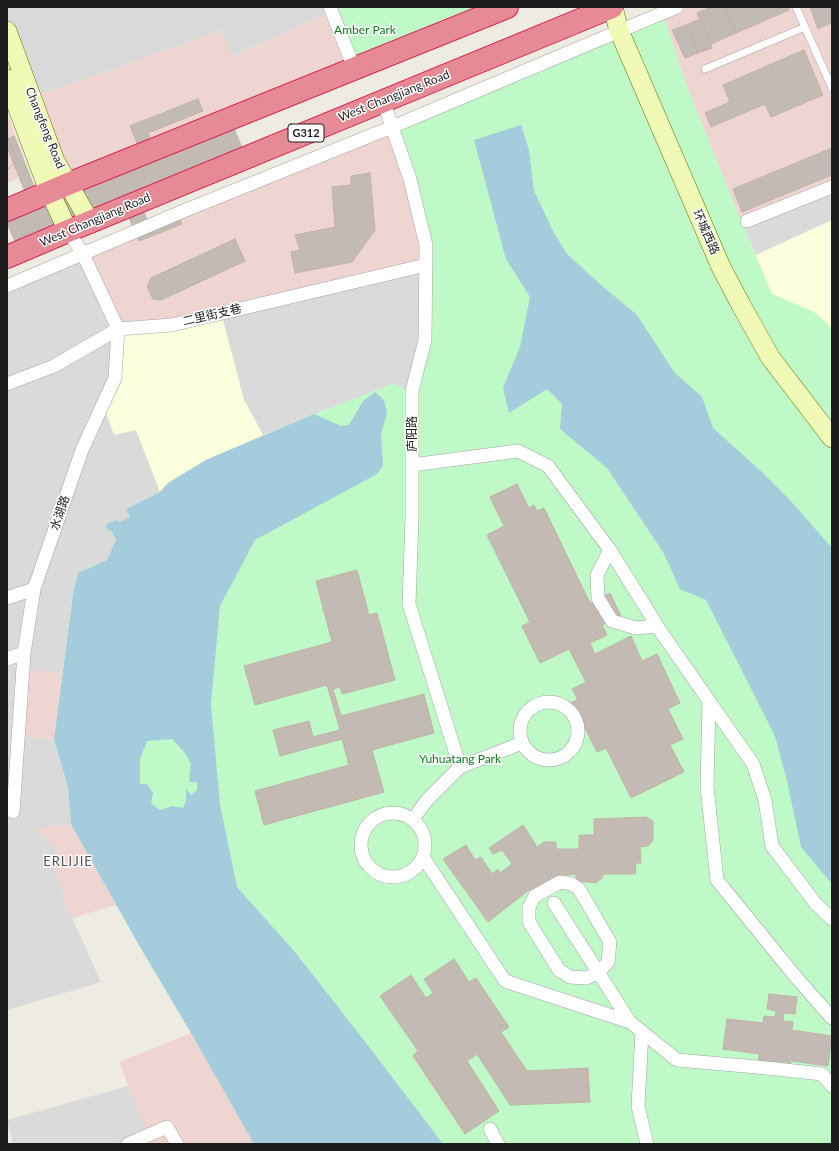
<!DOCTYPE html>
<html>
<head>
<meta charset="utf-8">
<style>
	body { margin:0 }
	#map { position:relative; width:839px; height:1151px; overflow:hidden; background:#eeebe3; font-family:Lato,sans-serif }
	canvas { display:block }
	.frame { position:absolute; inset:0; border:8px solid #1d1d1d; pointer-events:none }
</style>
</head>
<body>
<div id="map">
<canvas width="839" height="1151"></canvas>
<div class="frame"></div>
</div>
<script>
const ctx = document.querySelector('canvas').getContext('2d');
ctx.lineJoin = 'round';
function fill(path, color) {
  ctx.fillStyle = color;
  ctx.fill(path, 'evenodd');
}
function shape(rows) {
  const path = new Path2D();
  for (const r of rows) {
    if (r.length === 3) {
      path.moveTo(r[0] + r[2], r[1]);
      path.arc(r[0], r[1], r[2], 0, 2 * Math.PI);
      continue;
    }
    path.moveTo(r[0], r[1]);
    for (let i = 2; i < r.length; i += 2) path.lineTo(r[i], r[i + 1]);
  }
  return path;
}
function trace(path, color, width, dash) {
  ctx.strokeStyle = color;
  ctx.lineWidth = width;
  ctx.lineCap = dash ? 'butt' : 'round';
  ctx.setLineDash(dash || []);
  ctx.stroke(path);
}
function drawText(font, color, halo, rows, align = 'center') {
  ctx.font = font + ' Lato,"Noto Sans SC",sans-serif';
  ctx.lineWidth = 3;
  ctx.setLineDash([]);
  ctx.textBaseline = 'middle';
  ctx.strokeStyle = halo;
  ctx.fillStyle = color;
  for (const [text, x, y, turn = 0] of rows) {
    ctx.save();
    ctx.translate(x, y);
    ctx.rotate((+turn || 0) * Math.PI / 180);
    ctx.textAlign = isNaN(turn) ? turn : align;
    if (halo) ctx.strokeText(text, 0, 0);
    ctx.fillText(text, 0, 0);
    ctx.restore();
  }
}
fill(shape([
	[7,7,330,7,332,11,231,57,221,30,180,46,32,97,7,31],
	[832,187,832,220,756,255,742,223],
	[83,254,118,329,136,430,160,492,127,510,130,517,120,522,112,532,116,541,107,560,78,573,73,594,62,673,23,670,18,736,54,739,68,787,71,824,35,829,54,845,54,864,66,905,101,982,7,1010,7,286],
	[426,265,425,340,412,391,393,384,314,414,263,435,244,400,221,313],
	[128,1086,146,1130,112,1144,13,1144,7,1120]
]), '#dbdada');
fill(shape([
	[677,7,832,7,832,187,742,223,684,79,663,13],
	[332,11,351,61,65,178,32,97,180,46,222,30,232,57],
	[7,113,24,158,17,179,7,183],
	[392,127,426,265,172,325,118,329,83,254],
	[23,670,62,673,54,739,18,736],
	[71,824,116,905,72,918,66,905,54,864,54,845,35,829],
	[191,1033,254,1144,112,1144,145,1130,119,1062]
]), '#efd5d2');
fill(shape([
	[832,220,832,328,814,312,772,294,756,255],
	[221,313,244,400,263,435,206,460,168,483,160,492,136,430,114,435,103,404,118,329]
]), '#fcffdc');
fill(shape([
	[330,7,482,7,351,61],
	[663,13,684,79,742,223,772,294,814,312,832,328,832,1144,254,1144,191,1033,136,940,71,824,68,787,54,739,73,593,78,573,107,560,116,541,112,532,106,528,106,524,117,520,120,522,130,517,126,509,160,492,168,483,206,460,314,414,393,384,412,391,425,340,426,245,392,127]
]), '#c0f9c8');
fill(shape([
	[521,125,529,150,534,191,554,233,567,254,600,284,637,315,674,372,702,397,713,428,762,472,790,500,832,548,832,884,801,847,787,781,775,736,706,600,680,589,663,552,607,468,560,429,562,404,547,389,509,413,503,388,520,347,530,297,506,259,474,140],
	[375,392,384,400,387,413,381,434,383,466,377,474,255,540,220,606,211,704,220,805,237,887,295,952,363,1039,443,1144,254,1144,191,1033,136,940,71,824,68,787,54,739,73,594,78,573,107,560,116,540,112,532,106,528,106,524,117,520,120,522,130,517,126,509,160,492,168,483,206,460,314,414,341,426,349,425,363,401],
	[172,739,186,754,191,764,189,782,197,782,197,790,191,795,186,789,186,801,183,808,172,806,160,810,151,804,153,793,147,784,140,784,140,759,147,741]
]), '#a4ccdc');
const building = shape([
	[711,7,725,7,736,33,711,44,697,13,711,7],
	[725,7,788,7,789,10,736,33,725,7],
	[810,7,832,7,832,18,830,19,831,23,818,29,810,7],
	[700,19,712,48,698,53,686,25,700,19],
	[686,25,698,53,685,58,672,30,686,25],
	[804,50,823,95,771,117,765,104,711,127,705,113,730,102,723,85,804,50],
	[198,99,203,111,148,133,153,147,229,116,249,165,142,208,148,222,177,210,182,224,139,241,127,213,21,256,7,223,7,207,28,199,7,147,7,139,14,136,37,194,141,152,130,126,198,99],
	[7,135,17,160,7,170,7,135],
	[7,135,17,160,7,170,7,135],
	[832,148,832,175,742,212,733,189,832,148],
	[370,173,375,230,352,262,295,273,291,252,300,250,295,235,335,227,332,187,351,185,351,176,370,173],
	[235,239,245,261,161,300,153,299,147,287,151,278,235,239],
	[517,484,529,508,534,505,537,511,544,508,590,603,610,593,621,616,602,625,607,635,590,643,595,654,631,636,642,661,657,654,680,703,668,709,683,739,670,745,684,772,631,798,606,748,597,752,572,702,578,700,572,689,586,682,569,649,540,663,522,626,530,622,487,535,504,526,490,497,517,484],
	[357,570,369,615,377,613,395,680,342,694,340,687,333,689,341,716,424,694,434,733,372,750,384,792,264,825,255,791,349,765,342,739,280,756,273,730,309,721,313,737,340,730,327,685,255,705,244,666,332,642,316,581,357,570],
	[646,817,653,821,653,840,648,846,640,847,641,863,636,863,635,874,603,874,602,878,596,883,578,881,575,874,557,876,560,882,535,896,529,890,488,922,443,859,466,845,475,860,481,857,492,874,498,869,500,873,512,864,502,850,493,854,489,848,523,825,537,847,544,842,556,842,556,849,579,849,579,835,594,835,594,819,646,817],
	[454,959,469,982,476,978,509,1027,501,1032,527,1071,588,1068,590,1102,510,1105,477,1054,467,1061,499,1111,465,1134,413,1056,418,1051,380,996,411,975,426,998,433,993,424,979,454,959],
	[769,994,797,997,795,1014,784,1013,783,1021,793,1022,792,1030,832,1036,828,1066,791,1061,789,1071,757,1067,759,1054,723,1049,727,1019,763,1023,764,1016,775,1017,776,1011,767,1009,769,994]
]);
fill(building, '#c3bab3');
trace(building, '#c0b3a6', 1);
const lane = shape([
	[796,7,832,88],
	[705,69,805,27]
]);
const street = shape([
	[330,7,354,68],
	[383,101,410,179,426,245,425,340,412,391,412,517,409,604,460,767],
	[747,221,832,187],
	[7,286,181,212,392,127,579,48,677,7],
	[7,384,54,366,118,329,172,325,426,265],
	[412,465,518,451,548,466,610,550,661,632,753,764,765,800,772,846,816,904,832,919],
	[610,550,597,575,598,598,612,621,636,628,657,626],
	[7,598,34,589],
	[7,659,24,653],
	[709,702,707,787,717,880,795,976,832,1018],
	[549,731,29],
	[13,812,24,653,34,589,82,450,115,378,118,329,83,254,68,231],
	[393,845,32],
	[413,819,427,800,460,767,522,743],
	[423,857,505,981,630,1022,677,1060,757,1067,822,1074,832,1086],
	[560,882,572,884,579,889,610,942,608,962,598,973,586,978,570,977,559,970,529,922,529,907,535,896,560,882],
	[554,903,630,1022],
	[642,1032,638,1106,647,1144],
	[490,1129,498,1144],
	[128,1144,167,1127,177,1144]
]);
const secondary = shape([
	[613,7,619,31,624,42,721,267,741,305,770,357,832,438],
	[7,31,55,161,90,222],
	[7,79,47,186,68,231]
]);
const highway = shape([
	[7,210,68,184,507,7],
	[7,257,68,231,612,7]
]);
trace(lane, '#a4a4a4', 8);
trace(street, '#a4a4a4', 14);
trace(secondary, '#607306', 20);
trace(highway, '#d72557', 24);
trace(lane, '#fff', 7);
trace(street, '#fff', 13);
trace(secondary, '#f1f9b7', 19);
trace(highway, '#e68b96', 22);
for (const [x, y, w] of [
	[306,133,36]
]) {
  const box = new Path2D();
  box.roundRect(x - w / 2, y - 9, w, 18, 3);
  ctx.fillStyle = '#fff';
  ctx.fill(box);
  trace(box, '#1d1d1d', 1);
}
drawText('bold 11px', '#1d1d1d', null, [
	["G312",306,133]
]);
drawText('12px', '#0c7a1c', '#fff', [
	["Amber Park",365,30],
	["Yuhuatang Park",460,759]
]);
drawText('12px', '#1d1d1d', '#fff', [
	["West Changjiang Road",394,96,-22],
	["Changfeng Road",45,128,68],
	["West Changjiang Road",95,220,-23],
	["环城西路",706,232,66],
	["二里街支巷",212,315,-13],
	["庐阳路",412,434,-90],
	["水湖路",60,513,-71]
]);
ctx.letterSpacing = '1px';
drawText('13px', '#505050', '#fff', [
	["ERLIJIE",68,862]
]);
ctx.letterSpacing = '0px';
</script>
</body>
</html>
